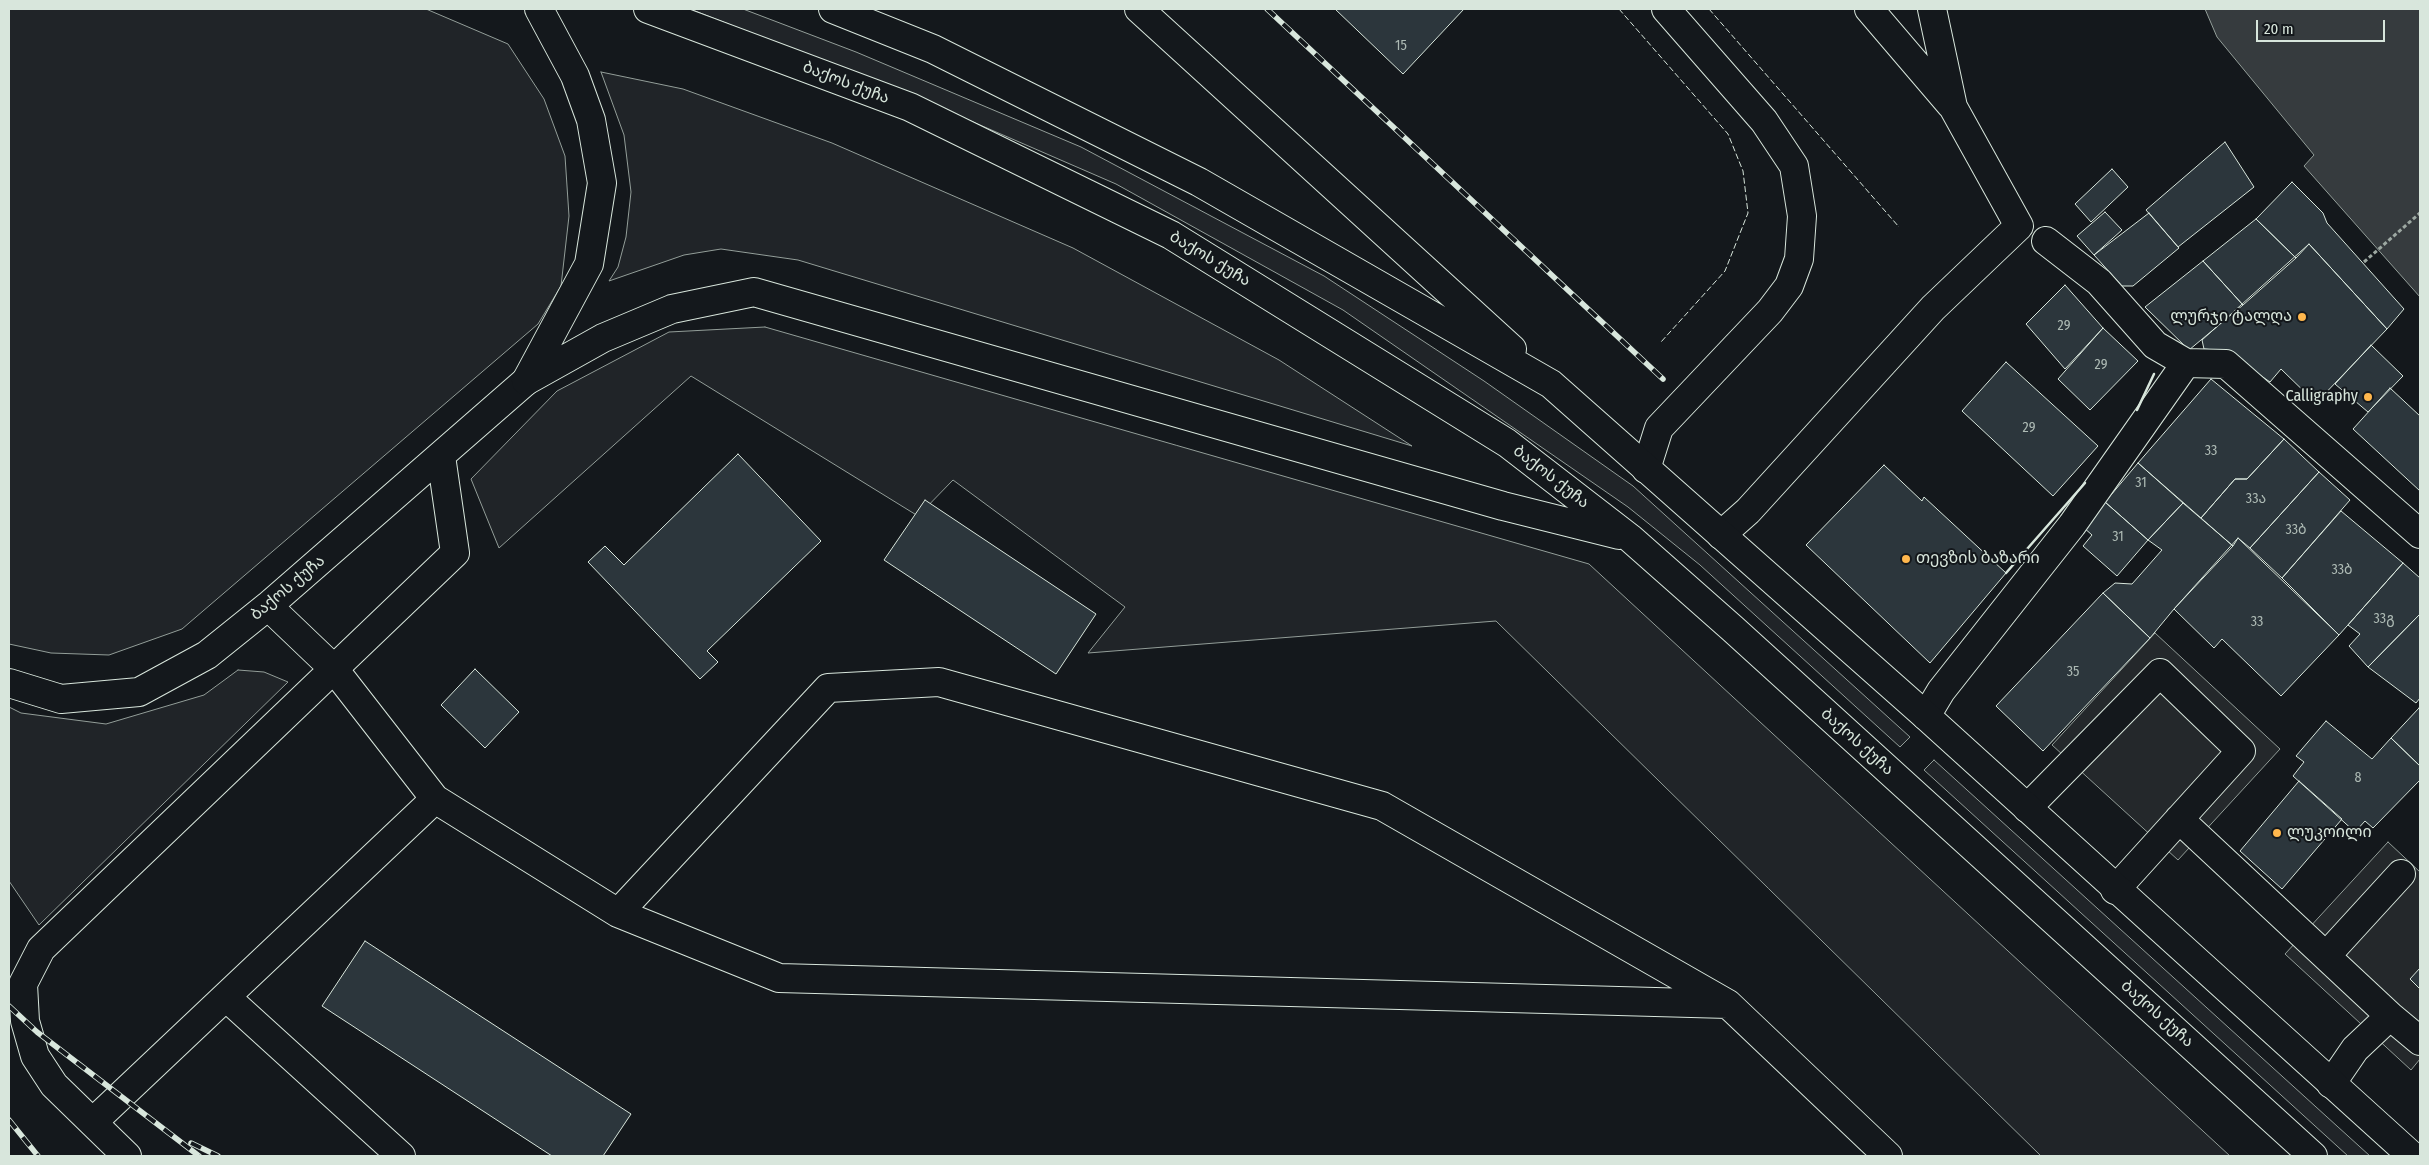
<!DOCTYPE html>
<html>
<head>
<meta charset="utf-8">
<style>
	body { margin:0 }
	#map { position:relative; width:2429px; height:1165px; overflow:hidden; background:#14181c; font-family:"Fira Sans Condensed",sans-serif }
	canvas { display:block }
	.frame { position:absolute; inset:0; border:10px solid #d8e6dc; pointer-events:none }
	.scale { position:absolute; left:2256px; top:20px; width:129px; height:22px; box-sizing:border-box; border:2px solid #d8e6dc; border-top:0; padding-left:6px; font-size:15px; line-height:18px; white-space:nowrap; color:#d8e6dc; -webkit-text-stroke:4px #14181c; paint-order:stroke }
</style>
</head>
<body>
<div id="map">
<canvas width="2429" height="1165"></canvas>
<div class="frame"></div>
<div class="scale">20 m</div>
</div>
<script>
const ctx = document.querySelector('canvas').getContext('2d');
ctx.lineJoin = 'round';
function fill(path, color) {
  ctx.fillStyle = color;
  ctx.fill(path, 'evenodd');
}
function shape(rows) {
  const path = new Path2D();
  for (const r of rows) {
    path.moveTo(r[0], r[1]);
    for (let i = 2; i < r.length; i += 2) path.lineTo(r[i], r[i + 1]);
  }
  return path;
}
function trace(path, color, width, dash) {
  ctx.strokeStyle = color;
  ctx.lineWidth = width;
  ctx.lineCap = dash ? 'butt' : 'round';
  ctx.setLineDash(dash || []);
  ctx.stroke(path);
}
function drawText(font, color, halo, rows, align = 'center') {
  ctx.font = font + ' "Fira Sans Condensed","Noto Sans Georgian",sans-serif';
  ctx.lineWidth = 4;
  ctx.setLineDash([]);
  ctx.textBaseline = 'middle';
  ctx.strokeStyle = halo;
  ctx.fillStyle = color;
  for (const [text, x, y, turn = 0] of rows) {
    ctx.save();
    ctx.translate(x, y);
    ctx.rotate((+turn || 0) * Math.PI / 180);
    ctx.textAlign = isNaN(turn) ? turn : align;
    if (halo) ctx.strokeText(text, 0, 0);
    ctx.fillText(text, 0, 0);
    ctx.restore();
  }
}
const green = shape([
	[9,9,426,9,508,44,544,99,565,156,569,216,561,286,538,324,182,629,109,655,51,653,9,644,9,9],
	[690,9,743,9,856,52,1081,147,1324,276,1484,381,1633,486,1910,737,1900,747,1700,565,1628,507,1343,310,1116,184,927,102,690,9],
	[601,72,683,89,832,143,1073,248,1279,360,1412,446,798,260,721,249,684,255,609,281,618,267,626,237,631,192,624,135,601,72],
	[765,327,1589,564,2230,1156,2041,1156,1496,621,1088,653,1125,607,953,480,918,516,691,376,499,548,471,479,557,391,669,332,765,327],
	[238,670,264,672,288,682,39,925,9,881,9,707,21,713,106,724,204,695,238,670],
	[1934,760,2370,1156,2348,1156,1924,770,1934,760]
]);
fill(green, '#202428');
trace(green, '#939e99', 1);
const parking = shape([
	[2155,633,2280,749,2178,860,2052,745,2155,633],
	[2388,842,2420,872,2420,1059,2411,1070,2285,954,2388,842]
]);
fill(parking, '#24282b');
trace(parking, '#939e99', 1);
const water = shape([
	[2205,9,2420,9,2420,297,2304,166,2314,155,2217,37,2205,9]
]);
fill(water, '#363b3e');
trace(water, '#939e99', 1);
const building = shape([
	[1335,9,1464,9,1403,74,1335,9],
	[2225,142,2254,187,2178,247,2146,210,2225,142],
	[2112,169,2128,187,2091,222,2075,204,2112,169],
	[2292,182,2323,213,2327,223,2404,309,2387,329,2309,244,2296,258,2256,219,2292,182],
	[2105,212,2122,230,2094,255,2077,236,2105,212],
	[2149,213,2179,248,2133,286,2122,286,2094,255,2149,213],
	[2256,219,2296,258,2243,305,2203,261,2256,219],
	[2309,244,2387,329,2316,403,2281,369,2270,382,2225,351,2204,349,2202,340,2309,244],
	[2203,261,2243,305,2189,350,2145,307,2203,261],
	[2065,285,2103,328,2065,369,2026,324,2065,285],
	[2103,328,2138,361,2090,410,2058,379,2103,328],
	[2371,345,2403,376,2368,412,2335,384,2371,345],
	[2006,362,2098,446,2053,496,1962,411,2006,362],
	[2211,379,2284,439,2247,479,2235,479,2201,518,2138,463,2211,379],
	[2390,388,2420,416,2420,491,2353,429,2390,388],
	[2284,439,2319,472,2250,548,2238,538,2233,546,2201,518,2235,479,2247,479,2284,439],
	[738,454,821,541,707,651,718,662,700,679,588,562,605,546,624,565,738,454],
	[2138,463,2183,503,2148,540,2105,502,2138,463],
	[1884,465,1922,501,1924,497,2006,573,1930,663,1806,545,1884,465],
	[2319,472,2350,500,2282,578,2250,548,2319,472],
	[925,500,1096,614,1056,674,884,560,925,500],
	[2105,502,2148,540,2117,576,2083,546,2092,535,2083,527,2105,502],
	[2183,503,2233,546,2174,609,2150,638,2103,593,2115,583,2132,584,2162,550,2148,540,2183,503],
	[2341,511,2403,563,2339,635,2282,578,2341,511],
	[2238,538,2339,635,2281,696,2222,639,2214,648,2174,609,2238,538],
	[2403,563,2420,578,2420,614,2368,667,2349,646,2360,634,2348,625,2403,563],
	[2103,593,2150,638,2043,751,1996,706,2103,593],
	[2420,614,2420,698,2416,703,2368,667,2420,614],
	[475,669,519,712,485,748,441,705,475,669],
	[2419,708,2420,709,2420,766,2391,738,2419,708],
	[2326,721,2372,759,2391,738,2420,766,2420,780,2373,828,2365,821,2355,832,2293,776,2304,762,2296,756,2326,721],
	[2299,781,2342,819,2282,889,2240,851,2299,781],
	[365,941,631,1114,603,1156,552,1156,322,1006,365,941],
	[2420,968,2420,989,2410,979,2420,968]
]);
fill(building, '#2c363c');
trace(building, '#d8e6dc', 1);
const minor = shape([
	[1869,9,1951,105],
	[2186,363,2226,364,2420,534],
	[1646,469,1659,428,1770,311,1789,286,1799,259,1802,216,1794,166,1764,121,1666,9],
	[1721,535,1748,511,1933,308,2019,226,1953,107,1932,9],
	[268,606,334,669,435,799,618,913,779,978,1728,1004],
	[9,683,61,699,139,692,207,655,268,606,526,381],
	[1926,716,1941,691,2072,525,2186,363,2155,345,2099,282,2046,241],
	[2027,808,2160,673,2241,751,2115,890],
	[2179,819,2390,1016,2355,1049,2331,1084],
	[618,913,828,688,939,682,1382,806,1728,1004,1888,1156],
	[2326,956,2401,874],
	[226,997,401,1156],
	[2390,1016,2420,1041],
	[93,1122,435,799],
	[127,1156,54,1085,35,1056,25,1021,23,984,41,949,455,553,441,456]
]);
const major = shape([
	[648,9,910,107,1171,235,1507,443,1630,538,1733,629,2313,1156],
	[833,9,933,49,1199,182,1551,384,1926,716,2412,1156],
	[1139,9,1512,349],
	[526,381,603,338,672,309,754,292,1503,506,1619,535],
	[526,381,589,264,602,183,591,120,575,76,539,9]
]);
trace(minor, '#d8e6dc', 30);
trace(major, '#d8e6dc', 30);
trace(shape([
	[2364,262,2420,213]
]), '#9da8a2', 3, [4, 2.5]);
trace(minor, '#14181c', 28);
trace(major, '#14181c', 28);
const rail = shape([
	[1267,9,1663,379],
	[9,1006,37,1032,199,1156],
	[9,1120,38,1156],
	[191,1143,218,1156]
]);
trace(rail, '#d8e6dc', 5.5);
trace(rail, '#14181c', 4, [11]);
trace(shape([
	[1619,9,1728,134,1743,171,1748,213,1725,271,1661,342],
	[1709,9,1899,227]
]), '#d8e6dc', 1, [6, 2.5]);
trace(shape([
	[2137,410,2154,374],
	[2006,573,2085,483]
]), '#d8e6dc', 2.5);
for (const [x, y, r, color] of [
	[2302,317,5,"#ffb74d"],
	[2368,397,5,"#ffb74d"],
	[1906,559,5,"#ffb74d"],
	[2277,833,5,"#ffb74d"]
]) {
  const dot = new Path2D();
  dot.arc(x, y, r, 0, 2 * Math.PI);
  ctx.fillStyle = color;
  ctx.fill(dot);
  trace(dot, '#14181c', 2);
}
drawText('14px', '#adbab4', null, [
	["15",1401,46],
	["29",2064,326],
	["29",2101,365],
	["29",2029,428],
	["33",2211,451],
	["31",2141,483],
	["33ა",2256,499],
	["33ბ",2296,530],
	["31",2118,537],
	["33ბ",2342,570],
	["33გ",2384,619],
	["33",2257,622],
	["35",2073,672],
	["8",2358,778]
]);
drawText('16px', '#d8e6dc', '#14181c', [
	["ბაქოს ქუჩა",846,83,21],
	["ბაქოს ქუჩა",1210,259,31],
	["ბაქოს ქუჩა",1551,477,38],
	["ბაქოს ქუჩა",288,588,-40],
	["ბაქოს ქუჩა",1857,742,42],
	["ბაქოს ქუჩა",2157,1014,42]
]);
drawText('16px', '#d8e6dc', '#14181c', [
	["ლურჯი ტალღა",2292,317],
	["Calligraphy",2358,397],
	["თევზის ბაზარი",1916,559,"left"],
	["ლუკოილი",2287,833,"left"]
], 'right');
</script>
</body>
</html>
